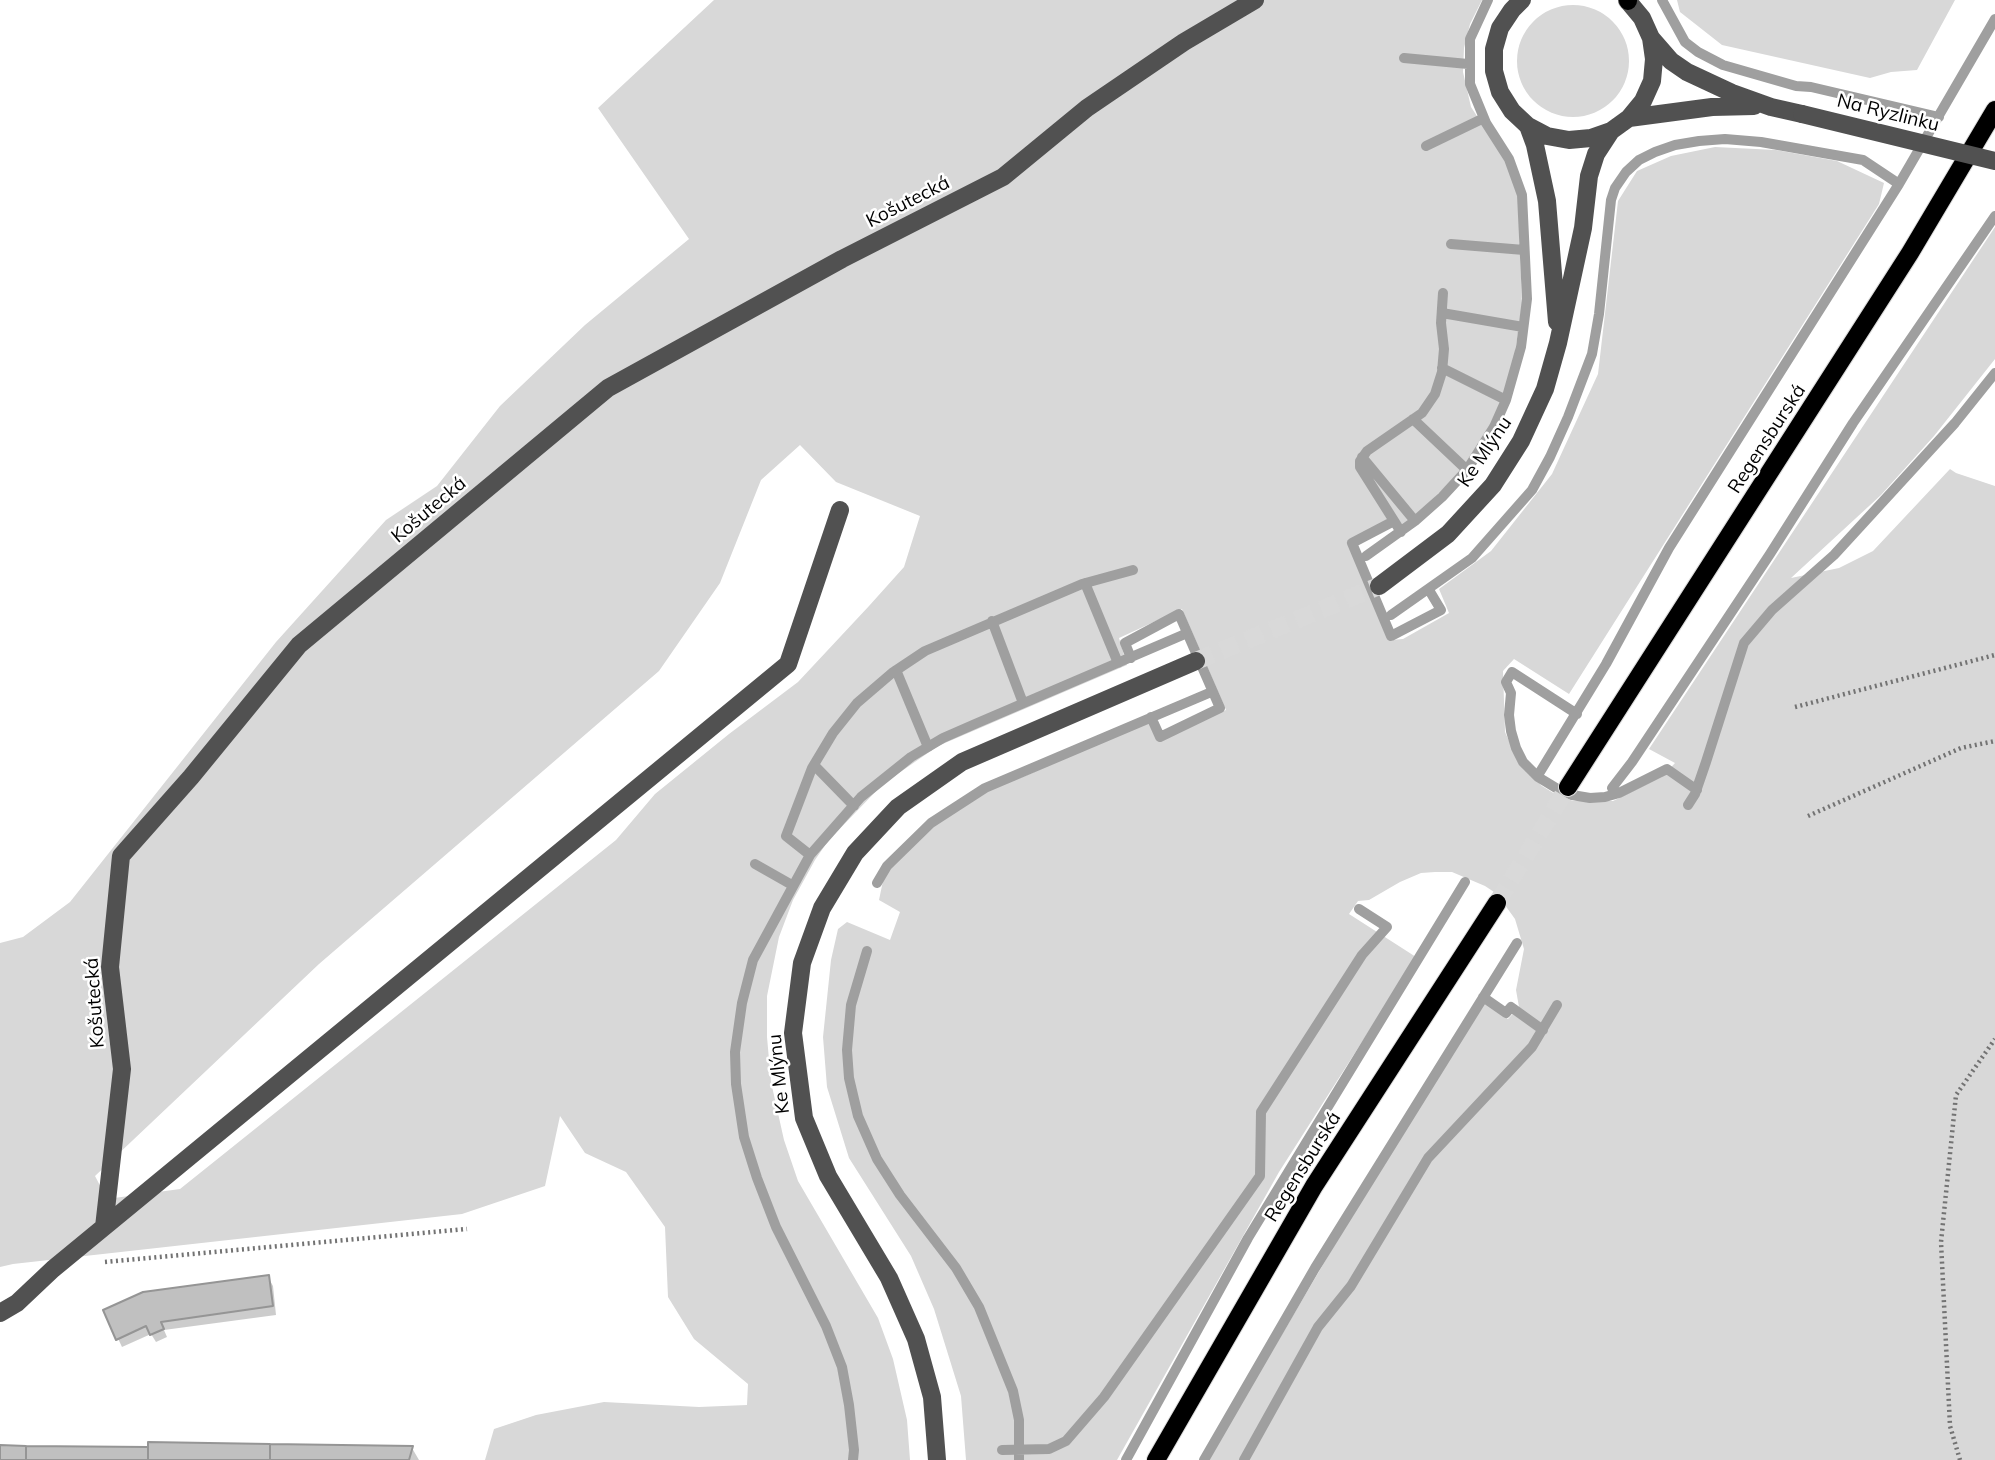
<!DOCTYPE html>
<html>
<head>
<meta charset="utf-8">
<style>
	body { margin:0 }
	canvas { display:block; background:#fff }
</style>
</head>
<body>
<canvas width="1995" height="1460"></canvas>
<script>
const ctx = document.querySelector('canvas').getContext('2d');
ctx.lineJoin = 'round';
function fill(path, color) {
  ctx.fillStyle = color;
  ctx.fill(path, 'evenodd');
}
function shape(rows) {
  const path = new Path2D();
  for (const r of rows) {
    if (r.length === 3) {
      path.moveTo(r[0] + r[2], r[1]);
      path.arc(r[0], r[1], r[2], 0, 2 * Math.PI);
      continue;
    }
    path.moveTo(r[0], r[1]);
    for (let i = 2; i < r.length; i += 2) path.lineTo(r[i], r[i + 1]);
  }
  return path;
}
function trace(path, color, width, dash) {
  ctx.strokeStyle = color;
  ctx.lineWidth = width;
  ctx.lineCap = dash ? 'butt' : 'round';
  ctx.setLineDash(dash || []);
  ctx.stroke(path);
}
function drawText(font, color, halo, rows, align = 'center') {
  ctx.font = font + ' Mulish,sans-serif';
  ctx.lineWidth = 5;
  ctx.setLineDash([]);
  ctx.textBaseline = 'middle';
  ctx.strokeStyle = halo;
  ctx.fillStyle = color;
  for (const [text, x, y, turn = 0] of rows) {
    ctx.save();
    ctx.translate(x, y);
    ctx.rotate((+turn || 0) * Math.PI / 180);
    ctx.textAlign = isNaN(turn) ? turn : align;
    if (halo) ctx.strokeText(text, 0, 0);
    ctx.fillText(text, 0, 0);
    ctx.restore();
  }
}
fill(shape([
	[714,0,1482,0,1470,24,1464,48,1463,72,1471,107,1500,151,1512,176,1518,196,1522,305,1512,373,1499,408,1481,442,1459,473,1404,527,1396,517,1349,541,1391,640,1403,639,1449,613,1439,589,1491,551,1552,474,1598,374,1618,201,1637,171,1671,156,1715,147,1776,150,1837,161,1884,183,1879,204,1569,694,1514,659,1503,671,1505,732,1520,765,1542,786,1555,794,1573,801,1613,801,1662,777,1675,763,1649,749,1995,227,1995,359,1934,436,1881,495,1791,578,1839,568,1873,551,1950,469,1956,473,1995,486,1995,1460,1208,1460,1377,1173,1485,1002,1508,1019,1519,1007,1516,990,1524,949,1515,919,1497,894,1485,886,1452,872,1435,872,1421,873,1400,882,1369,900,1358,901,1349,914,1416,957,1279,1172,1117,1460,966,1460,961,1396,934,1309,911,1256,849,1158,827,1087,823,1037,831,960,838,929,847,922,890,940,900,912,879,900,884,876,898,859,940,821,986,791,1025,776,1150,720,1159,740,1226,710,1182,609,1119,638,1127,665,938,746,883,784,828,841,815,860,793,900,779,937,767,996,767,1037,771,1082,784,1140,798,1181,878,1318,893,1359,907,1420,910,1460,485,1460,494,1429,536,1415,604,1402,699,1407,747,1405,748,1384,694,1339,668,1297,665,1227,626,1172,585,1153,560,1116,545,1186,462,1214,13,1264,0,1267,0,943,23,937,70,902,276,642,386,520,437,486,500,406,585,325,689,239,598,108],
	[800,445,836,482,920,516,904,567,869,606,798,682,729,734,655,794,616,840,180,1189,107,1199,95,1176,319,964,659,671,720,583,761,480],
	[1677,0,1955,0,1917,70,1891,72,1870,78,1722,45,1680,12],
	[1573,61,56]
]), '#d8d8d8');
fill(shape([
	[268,1277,273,1286,276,1315,164,1330,167,1337,156,1342,151,1334,122,1347,105,1311],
	[0,1447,412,1448,419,1460,0,1460]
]), '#0003');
trace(shape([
	[1662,0,1685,42,1698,52,1723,65,1796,86,1811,87,1939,117],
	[1404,58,1468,64],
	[1426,146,1484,118],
	[1451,244,1524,250],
	[1442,313,1523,327],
	[1442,368,1506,400],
	[1413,419,1467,470],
	[1362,457,1415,521],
	[1394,521,1352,543,1391,636,1441,610,1429,590],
	[1401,532,1360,467,1360,461,1367,451,1422,413,1435,394,1442,372,1444,349,1441,323,1443,293],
	[1366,556,1415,521,1442,497,1467,470,1494,427,1506,400,1521,347,1527,299,1522,195,1509,159,1486,123,1470,84,1470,39,1488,0],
	[1085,583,1118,663],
	[1391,615,1472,558,1532,490,1550,457,1568,417,1592,354,1599,314,1611,200,1615,188,1626,172,1639,160,1655,152,1675,145,1699,141,1725,139,1761,142,1863,160,1899,184],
	[992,621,1023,703],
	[1131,658,1125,643,1179,614,1220,708,1160,737,1151,717],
	[896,670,928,747],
	[1577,714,1512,672,1506,682,1511,693,1509,715,1511,731,1516,748,1523,762,1538,777,1561,791,1572,795,1590,798,1605,797,1619,793,1667,769,1697,790],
	[814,765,854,806],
	[1540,772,1606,664,1669,548,1899,184,1995,19],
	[1612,788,1632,762,1770,554,1853,423,1995,216],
	[1688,805,1695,794,1706,762,1744,643,1772,610,1834,555,1955,423,1995,373],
	[810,855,786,836,812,768,833,733,857,703,892,673,925,651,1082,584,1133,570],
	[755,864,792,885],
	[877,883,887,866,931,823,985,788,1209,693],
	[867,951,851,1005,847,1050,849,1078,858,1116,877,1159,900,1195,956,1268,979,1307,1013,1391,1019,1420,1019,1460],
	[1483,997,1506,1013,1511,1007,1543,1030],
	[1002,1450,1049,1449,1066,1441,1104,1397,1260,1176,1261,1112,1362,955,1387,927,1359,909],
	[853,1460,854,1450,849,1405,842,1367,826,1326,776,1227,757,1178,744,1137,736,1084,735,1052,742,1003,753,960,810,855,861,797,911,757,943,738,975,724,1185,634],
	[1126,1460,1248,1238,1465,882],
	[1204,1460,1315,1268,1517,943],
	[1244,1460,1318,1327,1351,1286,1428,1158,1532,1047,1557,1005]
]), '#9f9f9f', 10);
const building = shape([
	[269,1275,273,1306,161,1322,164,1329,150,1335,146,1326,116,1340,103,1310,143,1292,269,1275],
	[148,1442,270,1444,270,1460,148,1460,148,1442],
	[270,1444,413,1446,409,1460,270,1460,270,1444],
	[0,1445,26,1446,26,1460,0,1460,0,1445],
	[26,1446,148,1447,148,1460,26,1460,26,1446]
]);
fill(building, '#c0c0c0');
trace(building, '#959595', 2);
trace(shape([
	[1196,661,1379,586]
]), '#d9d9d9', 18, [18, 9]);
trace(shape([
	[1497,903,1568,787]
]), '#d9d9d9', 18, [18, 9]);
const major = shape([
	[1628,0,1628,1],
	[1568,787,1910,253,1995,110],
	[1156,1460,1314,1186,1497,903]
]);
trace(major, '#dbdbdb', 20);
trace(shape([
	[1795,707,1995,655],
	[1808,816,1961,748,1995,741],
	[105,1262,467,1229],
	[1960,1460,1950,1426,1941,1242,1956,1095,1995,1039]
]), '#737373', 4.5, [2, 3.5]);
trace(shape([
	[1522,0,1512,10,1500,28,1494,49,1494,71,1500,92,1512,111,1528,126,1547,136,1569,140,1591,138,1611,131],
	[1651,38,1671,61,1687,72,1732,93,1771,107,1802,114],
	[1629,118,1712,107,1754,106],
	[1528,126,1535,145,1547,201,1557,322],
	[1379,586,1448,534,1493,485,1521,441,1545,389,1558,343,1583,228,1589,176,1596,154,1611,131,1629,118,1643,101,1652,81,1654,59,1651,38,1642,18,1627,0],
	[104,1227,122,1069,110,967,121,856,191,777,299,645,608,388,842,259,1003,177,1087,108,1184,42,1255,0],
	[0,1313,17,1303,53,1269,788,664,840,510],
	[937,1460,932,1397,916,1339,889,1278,828,1176,804,1118,793,1033,802,963,822,908,855,853,898,807,962,762,1196,661]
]), '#515151', 18);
trace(major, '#000', 18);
trace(shape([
	[1802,114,1995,161]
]), '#515151', 18);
drawText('19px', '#000', '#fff', [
	["Na Ryzlinku",1888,113,14],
	["Košutecká",908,202,-27],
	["Regensburská",1767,439,-57],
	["Ke Mlýnu",1485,452,-56],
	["Košutecká",429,510,-40],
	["Košutecká",95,1003,-94],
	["Ke Mlýnu",779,1074,-96],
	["Regensburská",1303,1167,-58]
]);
</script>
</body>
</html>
